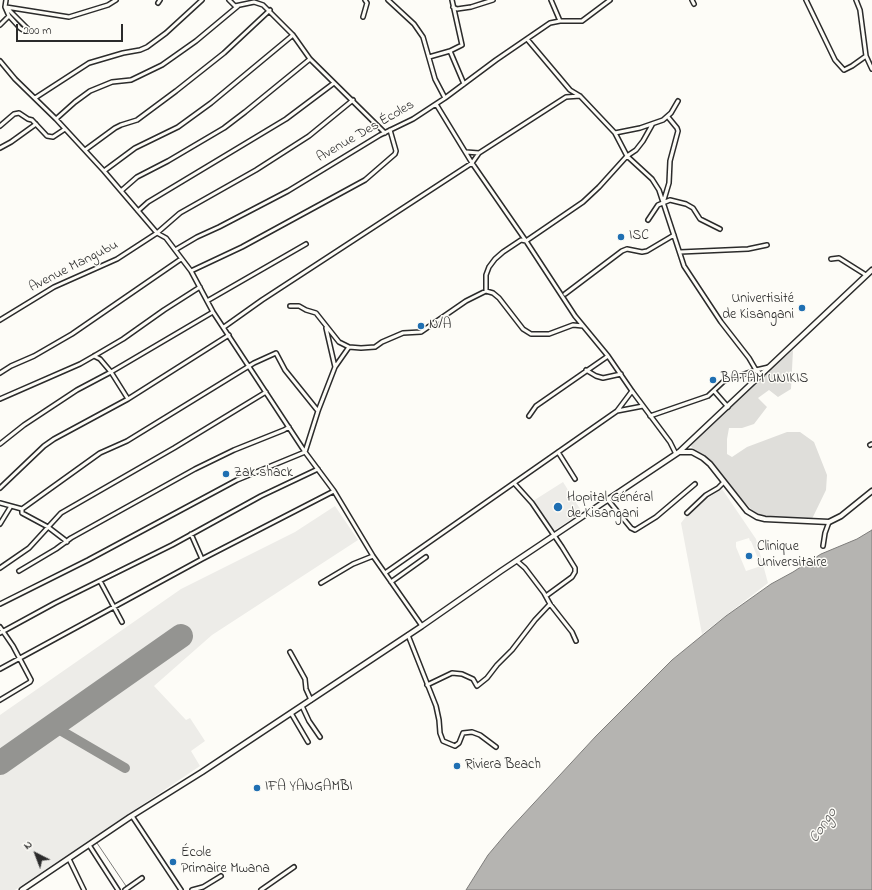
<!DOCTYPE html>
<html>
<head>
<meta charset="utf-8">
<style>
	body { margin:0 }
	#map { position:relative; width:872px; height:890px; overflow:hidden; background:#fdfcf7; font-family:"Indie Flower",sans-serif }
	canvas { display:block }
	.north { position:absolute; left:16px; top:834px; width:40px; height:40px; -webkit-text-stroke:3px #fdfcf7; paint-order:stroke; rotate:318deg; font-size:11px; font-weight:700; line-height:16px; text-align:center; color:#2b2b2b }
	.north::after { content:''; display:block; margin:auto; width:14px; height:18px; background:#2b2b2b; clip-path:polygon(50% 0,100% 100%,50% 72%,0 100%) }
	.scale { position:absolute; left:16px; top:24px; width:107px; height:18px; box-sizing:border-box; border:2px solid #2b2b2b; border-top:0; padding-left:5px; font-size:12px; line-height:14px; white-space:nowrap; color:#2b2b2b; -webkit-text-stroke:3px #fdfcf7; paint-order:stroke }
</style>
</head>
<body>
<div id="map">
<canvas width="872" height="890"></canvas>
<div class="north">N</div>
<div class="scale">200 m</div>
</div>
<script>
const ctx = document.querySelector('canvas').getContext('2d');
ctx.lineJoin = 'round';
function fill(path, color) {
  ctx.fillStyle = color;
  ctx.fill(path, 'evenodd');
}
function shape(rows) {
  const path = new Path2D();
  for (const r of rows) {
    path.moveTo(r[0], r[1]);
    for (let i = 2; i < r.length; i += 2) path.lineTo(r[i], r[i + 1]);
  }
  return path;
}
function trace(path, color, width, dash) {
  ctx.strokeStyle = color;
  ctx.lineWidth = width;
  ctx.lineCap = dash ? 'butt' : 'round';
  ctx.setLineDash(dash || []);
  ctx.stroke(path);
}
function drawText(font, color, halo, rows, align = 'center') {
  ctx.font = font + ' "Indie Flower",sans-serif';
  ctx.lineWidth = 3;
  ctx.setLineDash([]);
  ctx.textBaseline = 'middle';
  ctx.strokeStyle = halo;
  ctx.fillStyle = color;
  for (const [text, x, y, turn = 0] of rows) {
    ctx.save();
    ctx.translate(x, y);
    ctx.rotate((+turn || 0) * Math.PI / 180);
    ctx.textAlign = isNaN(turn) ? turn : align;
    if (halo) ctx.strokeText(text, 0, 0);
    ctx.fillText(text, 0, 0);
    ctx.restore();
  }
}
fill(shape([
	[563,482,582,512,552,532,533,501],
	[722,489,756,539,768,583,702,634,681,523,688,514,697,505],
	[749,538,750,541,751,541,761,566,746,571,736,547,736,542],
	[335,506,358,540,212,635,154,686,186,720,190,718,205,741,191,751,200,766,15,890,0,890,0,715,181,589,295,532]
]), '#edece8');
fill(shape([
	[793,350,791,389,778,397,769,390,758,398,767,407,754,424,742,428,729,428,727,439,727,454,732,457,747,447,787,432,800,432,814,442,827,475,826,490,811,521,759,515,750,508,687,442]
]), '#dfdeda');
const water = shape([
	[872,530,872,890,466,890,488,855,509,830,596,736,672,660,726,616,771,584,793,572,821,554,857,539,872,530]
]);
fill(water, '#b5b4b1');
trace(water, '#7e7d7b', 1);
trace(shape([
	[97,843,126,886]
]), '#7e7d7b', 1);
trace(shape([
	[53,726,125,768]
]), '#949491', 10);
trace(shape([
	[0,763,181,636]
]), '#949491', 24);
const street = shape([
	[6,0,5,7,9,16,20,28,23,30,29,30,6,7],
	[229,0,235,6,254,2,263,5,293,35,310,59,385,133],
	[388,0,414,24,423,37,435,79,445,98],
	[551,0,560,21],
	[692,0,694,4],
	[806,0,835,60,844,70,852,66,866,56],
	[856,0,860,10,866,56,872,69],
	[158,3,160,0],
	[6,7,69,17,108,5,116,0],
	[453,7,457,9,471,7,493,0],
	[363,17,367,3,365,0],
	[0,25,9,16],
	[527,39,570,90,580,96,615,133,627,156,652,179,659,190,684,266,721,322,749,358,756,370,762,375],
	[450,51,464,84],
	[429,57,450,51,462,45,452,0],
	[0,61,15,79,56,119,104,171,157,233,166,238,191,271,213,312,305,452,334,491,373,556,422,626],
	[35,98,89,63,123,53,140,50,147,47,166,33,202,0],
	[436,104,472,163,526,241,575,316,608,356,632,391,670,442,676,454],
	[56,119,75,102,90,91,112,82,131,80,162,65,196,41,238,6],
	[0,126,14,114,19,113,28,119,32,120,47,136,53,137,65,129],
	[615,133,640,128,663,120,671,113,678,101],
	[0,148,11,142,36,124],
	[85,150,115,128,121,125,137,120,176,91,224,53,270,10],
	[466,152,479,153],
	[104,171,135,148,178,127,211,103,293,35],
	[121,191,137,177,168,161,224,128,245,112,310,59],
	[663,203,669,183,670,161,678,131,677,128,668,117],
	[138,211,148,202,286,119,334,83],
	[648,220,658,205,670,200,686,204,693,208,700,219,720,229],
	[175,250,197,237,219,227,288,191,380,135,413,119,445,98,496,60,550,23,560,21,582,21,610,0],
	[680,252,748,249,767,245],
	[831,259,839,258,866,275],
	[191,271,242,247,365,180,395,154,396,151,390,130],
	[486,291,486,275,489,267,495,259,503,252,521,240,526,241,583,202,599,187,627,156,636,150,643,141,652,125],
	[565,294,622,251,627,249,642,252,647,251,674,235],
	[207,301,306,244],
	[290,306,299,306,306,310,316,313,339,342,349,347,361,348,375,347,382,342,403,333,421,332,466,301,486,291,493,293,499,298,523,329,531,334,549,334,573,325,583,326],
	[0,320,54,287,117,259,157,233,180,213,256,170,309,136,353,100],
	[224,327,262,300,472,163,479,153,566,97,580,96],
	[326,328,335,367],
	[94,356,100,359,111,372,128,399],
	[586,370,596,376,603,378,621,374],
	[0,373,11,366,34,356,72,334,181,259],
	[714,391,728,407],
	[0,399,80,364,94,356,123,339,164,310,200,287],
	[617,411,643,406],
	[529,416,536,406,608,356],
	[650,416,708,396,724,381,756,370,769,367],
	[0,444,24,425,77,390,111,372,213,312],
	[870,445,872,444],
	[558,452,575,479],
	[514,483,532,503,562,547,575,568,575,572,572,577,546,596],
	[0,488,44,446,54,439,128,399,229,335],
	[608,500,631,528,635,530,656,517,695,484],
	[0,503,22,509,22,513,48,527,65,540,67,542],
	[22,509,100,453,127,441,254,363,276,353,285,370,318,411],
	[687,513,706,495,718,488,724,482],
	[0,524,11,506],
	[191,534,202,559],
	[823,546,825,533,829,522],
	[517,561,525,568,544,593,550,604,572,632,576,641],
	[0,568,29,548,61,513,174,448,266,392],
	[19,571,56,549,71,538,195,469,234,450,284,430,289,427],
	[385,573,617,411,632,391],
	[100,581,122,622],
	[391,582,426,557],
	[321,583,353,564,373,556],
	[0,604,88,560,237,480,305,452,318,411,335,367,349,347],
	[0,627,13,646,31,680,30,682,0,700],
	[0,633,55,603,172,545,261,496,318,469],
	[408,635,436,706,439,720,440,733,443,741,455,746,459,743,463,733,472,732,480,735,496,747],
	[290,652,305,679,306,689,311,700],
	[0,669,202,559,334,491],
	[427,685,452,673,462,674,473,679,477,686,487,678,497,665,512,650,535,620,550,604],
	[302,706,309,721,320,737],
	[291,713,308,742],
	[132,816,181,890],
	[89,845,118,890],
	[69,859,84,890],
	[125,890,142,878],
	[192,890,203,887,221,876],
	[261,890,294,867]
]);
const secondary = shape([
	[680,452,692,452,703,458,710,464,747,511,757,517,765,519,829,522,841,516,872,491],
	[22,890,130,817,202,772,422,626,501,571,679,452,872,270]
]);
trace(street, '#2b2b2b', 6);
trace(secondary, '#2b2b2b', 7);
trace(street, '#fdfcf7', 3);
trace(secondary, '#fdfcf7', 4);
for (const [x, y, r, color] of [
	[621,237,4,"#1f6fb2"],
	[802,308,4,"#1f6fb2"],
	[421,326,4,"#1f6fb2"],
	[713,380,4,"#1f6fb2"],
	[226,474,4,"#1f6fb2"],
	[558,507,5,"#1f6fb2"],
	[749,556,4,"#1f6fb2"],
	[457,766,4,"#1f6fb2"],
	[257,788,4,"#1f6fb2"],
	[173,862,4,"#1f6fb2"]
]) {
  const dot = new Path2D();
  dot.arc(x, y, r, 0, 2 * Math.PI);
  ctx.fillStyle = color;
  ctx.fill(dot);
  trace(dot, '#fdfcf7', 1.5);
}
drawText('14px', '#2b2b2b', '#fdfcf7', [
	["Avenue Des Écoles",366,132,-30],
	["Avenue Mangubu",74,267,-27]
]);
drawText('14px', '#2b2b2b', '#fdfcf7', [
	["ISC",629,237],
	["Univertisité",794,300,"right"],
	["de Kisangani",794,316,"right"],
	["N/A",429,326],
	["BATAM UNIKIS",721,380],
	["Zak shack",234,474],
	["Hopital Général",567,499],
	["de Kisangani",567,515],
	["Clinique",757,548],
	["Universitaire",757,564],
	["Riviera Beach",465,766],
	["IFA YANGAMBI",265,788],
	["École",181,854],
	["Primaire Mwana",181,870]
], 'left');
drawText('italic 15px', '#5b5b5a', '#fdfcf7', [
	["Congo",824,826,-57]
]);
</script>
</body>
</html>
